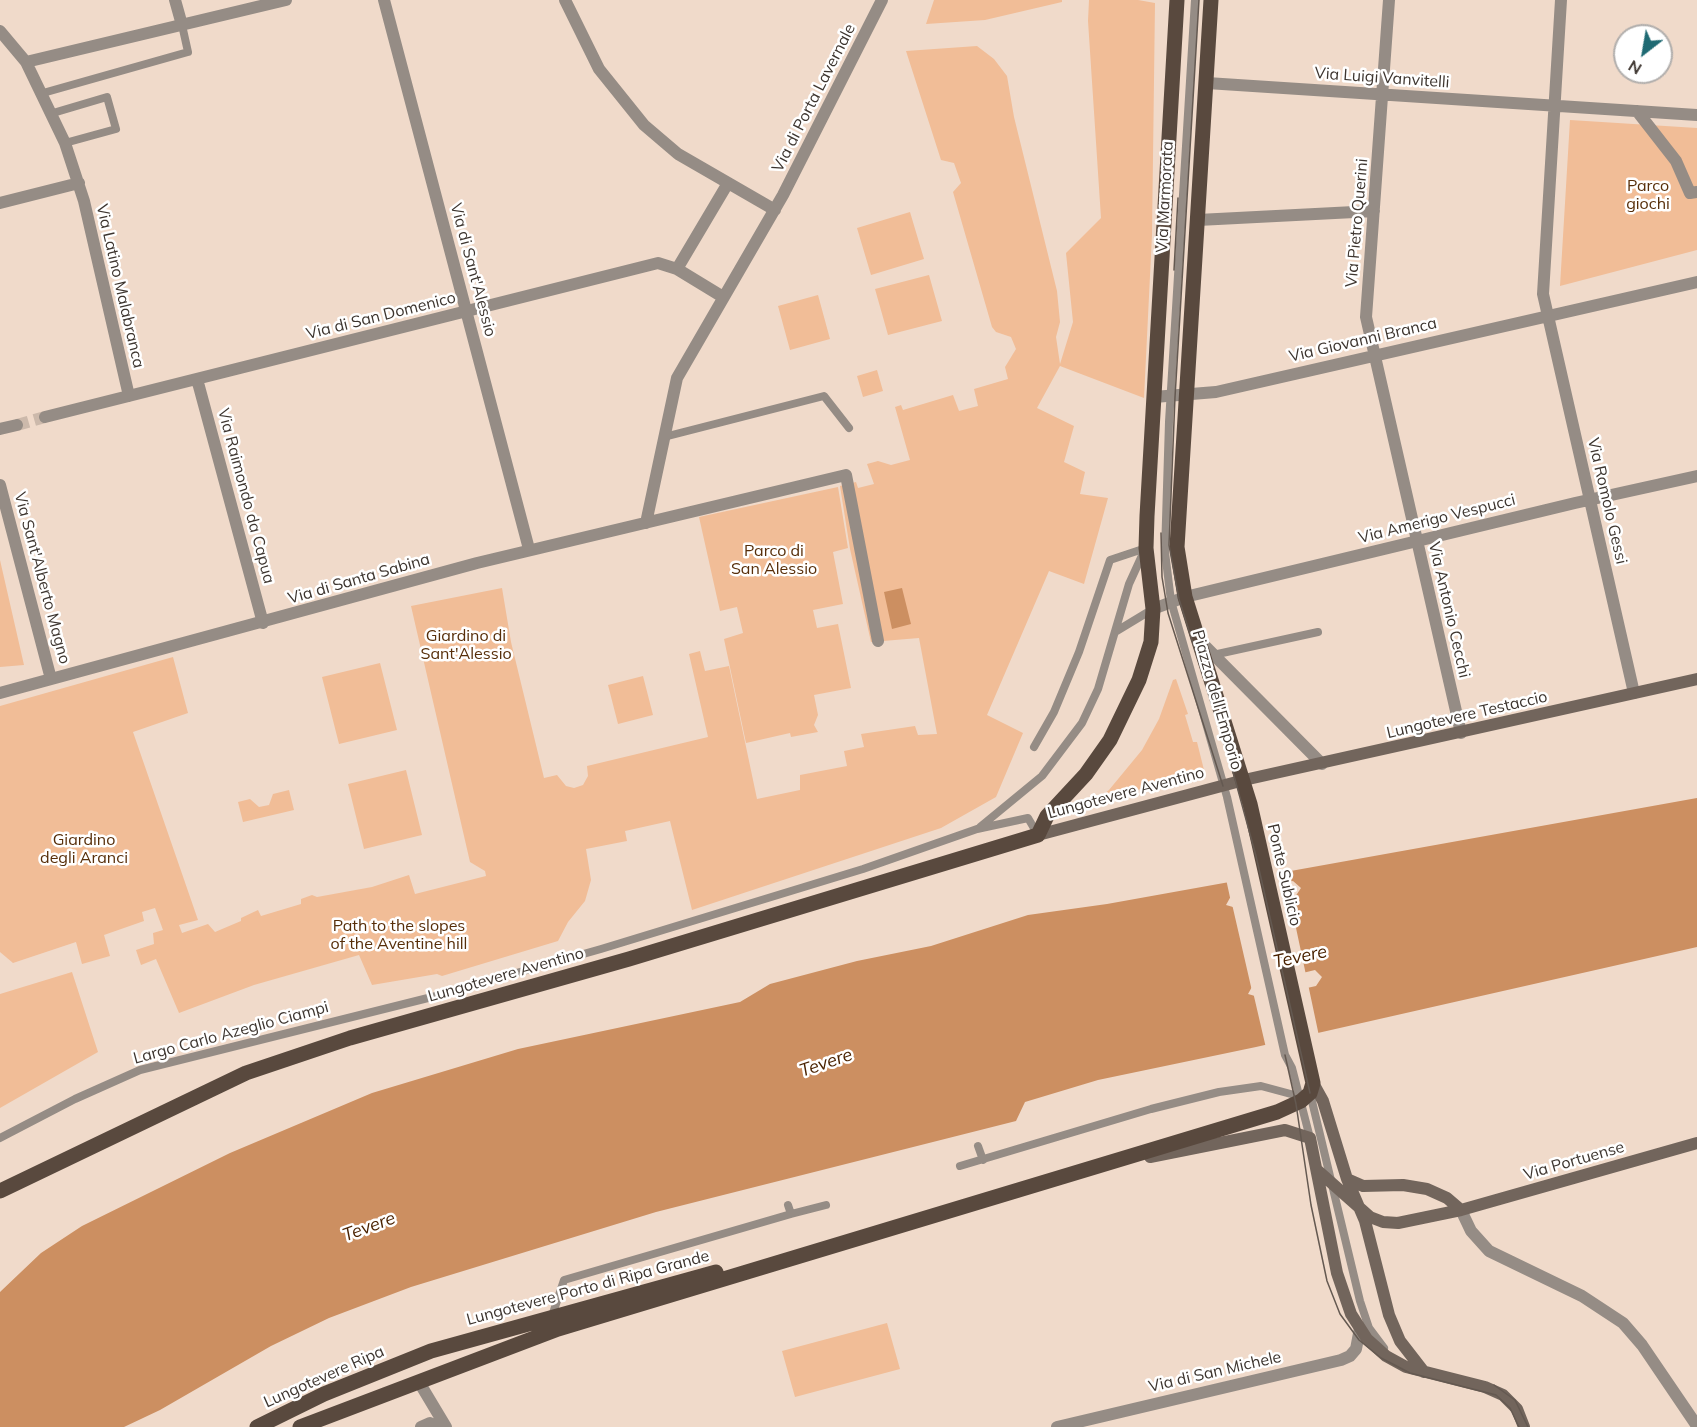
<!DOCTYPE html>
<html>
<head>
<meta charset="utf-8">
<style>
	body { margin:0 }
	#map { position:relative; width:1697px; height:1427px; overflow:hidden; background:#f0daca; font-family:Mulish,sans-serif }
	canvas { display:block }
	.north { position:absolute; left:1613px; top:24px; width:60px; height:60px; box-sizing:border-box; background:#fff; border:2px solid #b1aeac; border-radius:50%; rotate:211deg; font-size:16px; font-weight:700; line-height:24px; text-align:center; color:#3d352f }
	.north::after { content:''; display:block; margin:auto; width:21px; height:27px; background:#1f6a73; clip-path:polygon(50% 0,100% 100%,50% 72%,0 100%) }
</style>
</head>
<body>
<div id="map">
<canvas width="1697" height="1427"></canvas>
<div class="north">N</div>
</div>
<script>
const ctx = document.querySelector('canvas').getContext('2d');
ctx.lineJoin = 'round';
function fill(path, color) {
  ctx.fillStyle = color;
  ctx.fill(path, 'evenodd');
}
function shape(rows) {
  const path = new Path2D();
  for (const r of rows) {
    path.moveTo(r[0], r[1]);
    for (let i = 2; i < r.length; i += 2) path.lineTo(r[i], r[i + 1]);
  }
  return path;
}
function trace(path, color, width, dash) {
  ctx.strokeStyle = color;
  ctx.lineWidth = width;
  ctx.lineCap = dash ? 'butt' : 'round';
  ctx.setLineDash(dash || []);
  ctx.stroke(path);
}
function drawText(font, color, halo, rows, align = 'center') {
  ctx.font = font + ' Mulish,sans-serif';
  ctx.lineWidth = 5;
  ctx.setLineDash([]);
  ctx.textBaseline = 'middle';
  ctx.strokeStyle = halo;
  ctx.fillStyle = color;
  for (const [text, x, y, turn = 0] of rows) {
    ctx.save();
    ctx.translate(x, y);
    ctx.rotate((+turn || 0) * Math.PI / 180);
    ctx.textAlign = isNaN(turn) ? turn : align;
    if (halo) ctx.strokeText(text, 0, 0);
    ctx.fillText(text, 0, 0);
    ctx.restore();
  }
}
fill(shape([
	[934,0,1062,0,1062,2,985,20,926,24],
	[1089,0,1138,0,1155,3,1152,235,1144,398,1060,366,1037,408,1074,426,1064,462,1085,472,1080,494,1108,498,1084,584,1049,571,987,715,1023,733,996,797,941,828,692,910,670,821,625,831,627,841,586,849,591,880,585,901,568,922,558,941,442,976,437,974,372,985,359,955,254,985,179,1013,156,959,141,965,136,950,154,944,153,933,163,930,155,908,142,912,144,921,104,935,110,956,82,964,76,942,13,963,0,952,0,706,173,657,188,713,133,732,198,920,179,925,182,933,208,924,215,932,241,921,241,918,258,910,261,916,301,904,301,899,312,895,317,897,372,887,409,875,415,894,486,876,485,871,470,862,411,606,502,588,511,642,544,778,557,775,566,786,574,788,583,785,588,776,587,766,708,737,689,654,700,651,705,671,729,666,757,799,800,790,800,775,847,766,844,751,864,747,861,734,915,726,918,735,937,734,919,638,871,642,850,549,840,486,856,482,858,488,874,484,867,464,878,461,891,465,910,460,895,407,901,405,903,410,953,395,959,411,978,406,974,389,1008,379,1005,367,1016,349,1011,337,996,332,992,327,953,192,961,183,954,163,941,160,906,51,977,46,994,59,1007,76,1014,117,1057,291,1060,322,1056,337,1060,364,1073,322,1066,253,1101,218,1088,21],
	[1570,120,1697,128,1697,250,1560,286],
	[910,212,924,259,871,275,857,228],
	[929,275,942,321,888,335,875,289],
	[818,295,830,339,790,350,778,306],
	[877,370,883,391,863,397,857,376],
	[838,487,848,548,833,552,843,604,813,610,817,628,838,624,851,688,814,695,818,715,814,725,818,732,791,737,790,733,746,743,724,639,743,633,737,607,720,611,699,517],
	[0,560,24,665,0,667],
	[380,663,397,730,339,744,322,677],
	[643,676,653,715,618,724,608,685],
	[1176,679,1188,714,1185,715,1193,742,1197,742,1204,770,1100,801,1099,798,1109,790,1142,750,1159,719,1173,680],
	[406,770,422,835,364,849,348,784],
	[289,790,294,810,243,822,238,802,250,799,259,807,269,805,273,794],
	[72,972,98,1052,0,1108,0,994],
	[887,1323,900,1369,795,1397,782,1351]
]), '#f1bd97');
fill(shape([
	[902,588,911,624,892,629,884,592],
	[1697,798,1697,947,1256,1047,1098,1080,1025,1102,1016,1121,656,1212,411,1287,329,1318,271,1346,160,1410,124,1427,0,1427,0,1292,41,1253,82,1226,230,1153,372,1093,518,1049,740,1002,770,984,857,961,931,946,1028,915,1107,904],
	[1293,881,1301,888,1295,897,1240,909,1226,905,1231,896],
	[1315,970,1322,977,1316,986,1262,998,1248,994,1253,985]
]), '#cc8f61');
fill(shape([
	[1283,869,1287,886,1233,898,1231,902,1226,879],
	[1289,895,1306,975,1255,987,1252,991,1232,904,1240,906],
	[1308,984,1319,1036,1266,1048,1253,992,1262,995]
]), '#f0daca');
trace(shape([
	[17,425,45,417]
]), '#ccb9ab', 12, [12, 6]);
trace(shape([
	[1195,0,1169,422,1165,552,1171,601,1227,797,1285,1055,1292,1068,1310,1138],
	[43,93,188,52,182,25],
	[53,113,107,97,116,129,65,143],
	[664,437,824,396,849,428],
	[1115,632,1153,609],
	[1213,655,1318,632],
	[1034,747,1054,712,1079,652,1110,560,1146,548],
	[980,827,1042,776,1082,723,1098,689,1129,584,1145,549],
	[1310,1093,1360,1301,1369,1328,1384,1348],
	[0,1138,75,1099,140,1070,428,998,601,949,863,869,977,829,1028,818,1038,835],
	[978,1146,983,1160],
	[960,1166,1151,1109,1219,1092,1261,1086,1302,1097],
	[791,1214,826,1205],
	[552,1316,564,1280,791,1214,788,1205]
]), '#958c85', 8);
trace(shape([
	[175,0,182,25],
	[384,0,529,549],
	[565,0,599,69,644,125,678,154,775,210],
	[1389,0,1366,317,1461,733],
	[1561,0,1543,294,1634,693],
	[0,31,26,62,65,143,84,201,129,396],
	[26,62,286,0],
	[1207,83,1697,115],
	[1637,111,1676,161,1690,193,1697,192],
	[0,203,79,183],
	[1198,220,1374,211],
	[723,297,677,269,728,183],
	[197,379,263,623],
	[1154,397,1216,392,1697,282],
	[45,417,658,263,677,269],
	[0,429,17,425],
	[0,485,51,679],
	[646,523,677,378,783,195,882,0],
	[1153,609,1185,597,1575,503,1697,476],
	[1200,641,1322,764],
	[0,693,477,563,846,475,878,641],
	[1461,1210,1471,1231,1489,1251,1582,1296,1623,1323,1642,1345,1697,1426],
	[419,1382,446,1427],
	[421,1427,430,1423,438,1427],
	[1057,1427,1341,1360,1350,1356,1356,1349,1360,1328]
]), '#958c85', 12);
trace(shape([
	[1038,835,1244,780,1697,679],
	[1313,1083,1323,1101,1347,1179,1365,1221,1389,1315,1400,1341,1424,1372],
	[1150,1157,1285,1130,1310,1138,1337,1273,1351,1314,1367,1339,1386,1356,1406,1367,1485,1387,1503,1395,1517,1409,1524,1427],
	[1317,1170,1370,1217,1383,1222,1398,1223,1461,1210,1697,1143],
	[1347,1179,1363,1186,1403,1185,1427,1189,1447,1198,1461,1210]
]), '#72655c', 12);
trace(shape([
	[0,1191,246,1073,350,1038,629,959,1038,835,1047,816,1086,774,1110,740,1139,680,1151,642,1153,609,1146,548,1147,516,1177,0],
	[257,1427,324,1394,431,1351,716,1272],
	[300,1427,558,1329,1277,1112,1301,1101,1310,1093,1313,1083,1250,804,1185,597,1177,547,1211,0]
]), '#59493e', 15);
trace(shape([
	[1199,0,1175,397,1169,545,1179,599,1230,761,1256,856,1310,1093],
	[1174,270,1178,198],
	[1161,533,1162,577,1168,613,1223,786],
	[1285,1055,1296,1104,1311,1205,1327,1281,1340,1314,1359,1340,1381,1358,1410,1373,1496,1395,1510,1408,1519,1427],
	[1494,1385,1515,1400,1528,1427]
]), '#645951', 1.5);
drawText('16px', '#3d352f', '#fff', [
	["Via Luigi Vanvitelli",1382,78,4],
	["Via di Porta Lavernale",814,98,-63],
	["Via Marmorata",1165,197,-87],
	["Via Pietro Querini",1357,223,-85],
	["Via di Sant'Alessio",473,270,75],
	["Via Latino Malabranca",120,286,77],
	["Via di San Domenico",381,316,-14],
	["Via Giovanni Branca",1363,340,-13],
	["Via Raimondo da Capua",246,496,75],
	["Via Romolo Gessi",1607,501,77],
	["Via Amerigo Vespucci",1437,519,-14],
	["Via Sant'Alberto Magno",42,578,75],
	["Via di Santa Sabina",359,579,-16],
	["Via Antonio Cecchi",1449,610,77],
	["Piazza dell'Emporio",1217,700,74],
	["Lungotevere Testaccio",1467,715,-13],
	["Lungotevere Aventino",1126,793,-15],
	["Ponte Sublicio",1284,875,77],
	["Lungotevere Aventino",506,975,-16],
	["Largo Carlo Azeglio Ciampi",231,1033,-15],
	["Via Portuense",1574,1161,-16],
	["Lungotevere Porto di Ripa Grande",588,1288,-15],
	["Via di San Michele",1215,1372,-13],
	["Lungotevere Ripa",324,1377,-24]
]);
drawText('16px', '#572e09', '#fff', [
	["Parco",1648,186],
	["giochi",1648,204],
	["Parco di",774,551],
	["San Alessio",774,569],
	["Giardino di",466,636],
	["Sant'Alessio",466,654],
	["Giardino",84,840],
	["degli Aranci",84,858],
	["Path to the slopes",399,926],
	["of the Aventine hill",399,944]
]);
drawText('italic 18px', '#4a2200', '#fff', [
	["Tevere",1300,957,-12],
	["Tevere",826,1063,-19],
	["Tevere",369,1227,-20]
]);
</script>
</body>
</html>
